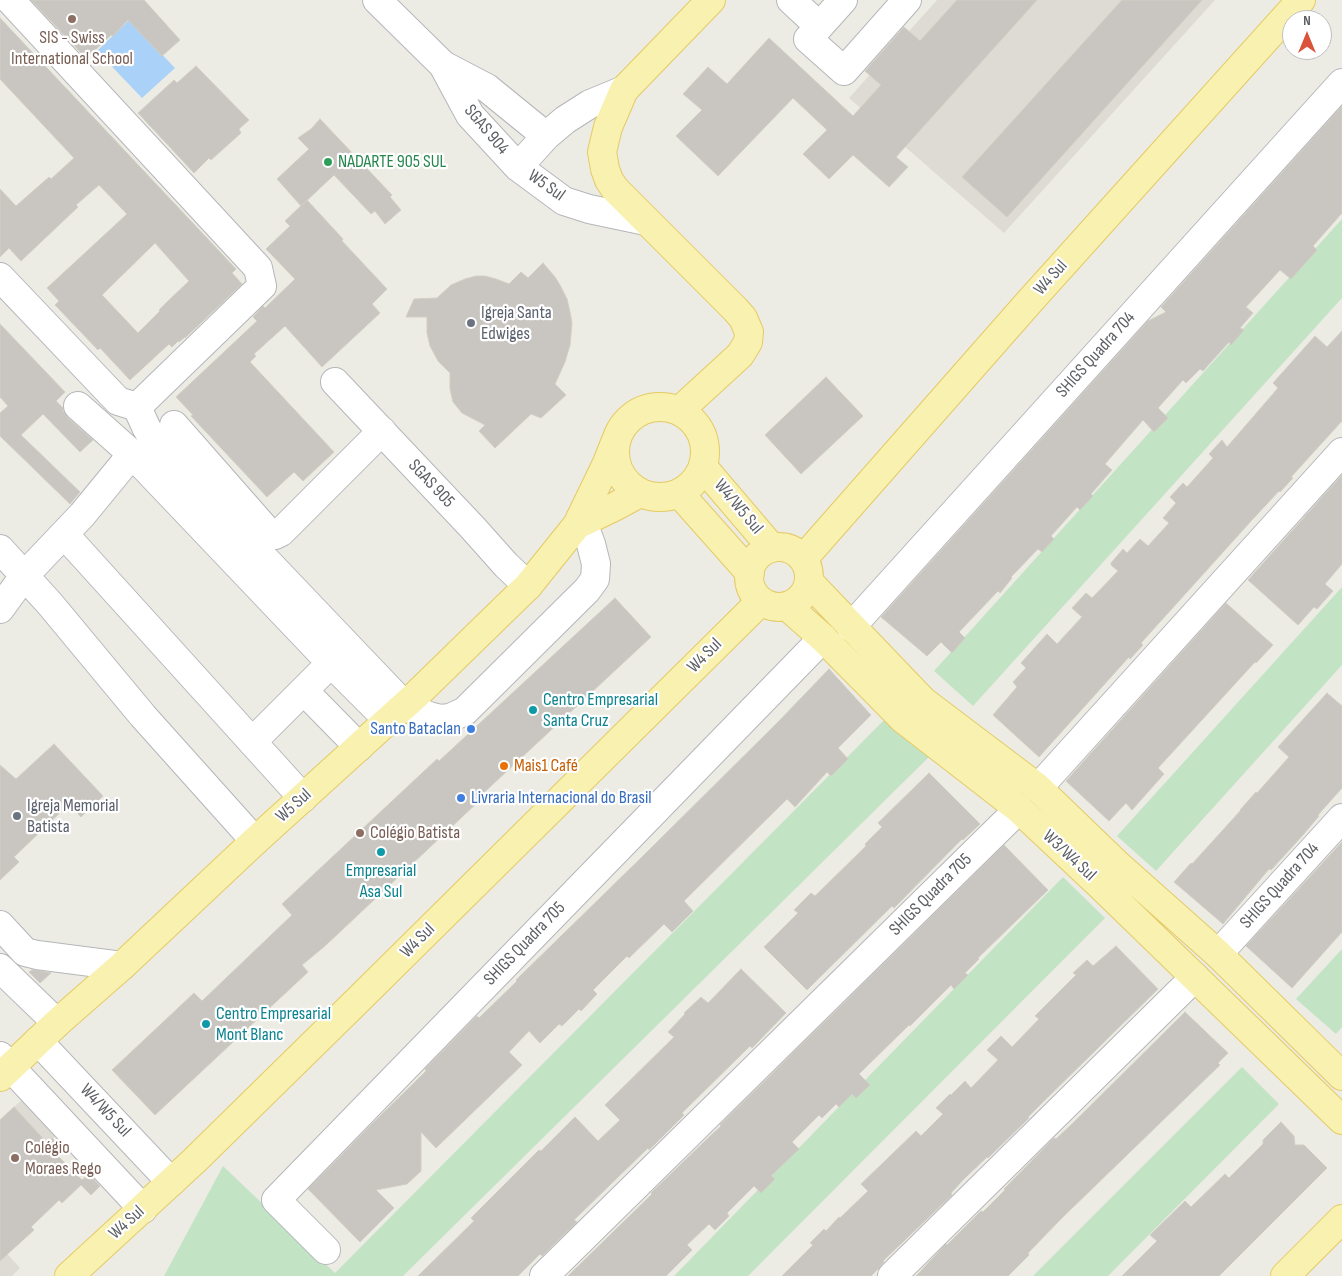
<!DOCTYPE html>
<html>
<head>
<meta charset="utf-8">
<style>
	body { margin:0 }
	#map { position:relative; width:1342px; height:1276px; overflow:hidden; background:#edece4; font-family:"Sofia Sans Condensed",sans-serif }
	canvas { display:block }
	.north { position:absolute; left:1282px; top:10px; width:50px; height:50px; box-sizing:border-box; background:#fff; border:1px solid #bebfc1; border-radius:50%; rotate:0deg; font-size:14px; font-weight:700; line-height:20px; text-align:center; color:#5c5f63 }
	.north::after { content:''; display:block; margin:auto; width:18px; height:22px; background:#db533d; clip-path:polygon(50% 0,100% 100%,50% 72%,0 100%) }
</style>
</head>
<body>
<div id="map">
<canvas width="1342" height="1276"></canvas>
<div class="north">N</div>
</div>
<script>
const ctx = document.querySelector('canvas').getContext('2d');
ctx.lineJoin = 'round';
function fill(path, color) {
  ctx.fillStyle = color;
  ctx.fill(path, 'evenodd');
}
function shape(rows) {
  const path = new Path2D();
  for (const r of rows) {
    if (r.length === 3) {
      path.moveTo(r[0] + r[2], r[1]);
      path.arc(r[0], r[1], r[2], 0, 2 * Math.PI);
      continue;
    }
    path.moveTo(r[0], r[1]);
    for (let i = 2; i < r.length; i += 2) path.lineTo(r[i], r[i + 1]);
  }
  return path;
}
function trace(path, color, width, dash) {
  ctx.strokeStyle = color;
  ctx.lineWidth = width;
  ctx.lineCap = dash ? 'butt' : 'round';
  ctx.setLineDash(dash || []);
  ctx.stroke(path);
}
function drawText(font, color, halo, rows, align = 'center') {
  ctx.font = font + ' "Sofia Sans Condensed",sans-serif';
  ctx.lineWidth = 4.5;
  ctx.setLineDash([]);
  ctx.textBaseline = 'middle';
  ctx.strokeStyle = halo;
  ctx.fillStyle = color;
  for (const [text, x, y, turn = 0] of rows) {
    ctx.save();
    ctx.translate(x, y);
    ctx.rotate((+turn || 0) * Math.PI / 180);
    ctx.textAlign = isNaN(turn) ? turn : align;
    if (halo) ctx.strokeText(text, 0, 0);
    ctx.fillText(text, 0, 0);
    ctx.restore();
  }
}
fill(shape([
	[937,0,1215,0,1004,233,849,98],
	[27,1095,62,1130,0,1187,0,1120],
	[0,1246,20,1268,12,1276,0,1276]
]), '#dddbd3');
fill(shape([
	[1342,219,1342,298,973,706,934,671],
	[1342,587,1342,665,1156,871,1117,836],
	[891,713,933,753,403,1276,164,1276,223,1166,335,1273],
	[1063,877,1105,918,748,1276,674,1276],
	[1342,949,1342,1027,1336,1034,1296,999],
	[1242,1067,1279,1104,1108,1276,1033,1276]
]), '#c3e3c5');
fill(shape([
	[129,20,175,68,142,98,97,51]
]), '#aad1f8');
const building = shape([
	[31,0,144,0,180,40,162,56,128,20,113,36,111,35,91,54,83,55,31,0],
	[957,0,1037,0,896,157,908,167,889,187,853,155,829,179,803,154,827,130,793,98,718,176,676,136,702,110,683,94,708,67,727,84,769,38,853,116,881,85,865,71,904,27,920,41,957,0],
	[1122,0,1202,0,1007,217,962,177,1122,0],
	[0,18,236,269,232,273,242,284,185,338,185,337,179,342,178,341,172,347,169,344,130,380,100,348,98,350,55,305,59,301,47,288,127,214,99,185,76,205,78,207,21,261,9,248,0,257,0,189,16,206,49,177,51,179,74,158,0,79,0,18],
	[155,243,189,281,168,301,159,310,160,311,138,333,102,295,155,243],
	[196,66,249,120,239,129,241,133,211,160,209,158,194,173,138,113,174,80,177,83,196,66],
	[1342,106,1342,213,1313,246,1317,250,1291,279,1280,270,1246,307,1253,313,1240,328,1244,330,1231,345,1229,342,1203,371,1200,369,1186,383,1183,380,1158,408,1168,418,1154,432,1143,420,1105,464,1112,470,1091,494,1093,496,1080,510,1077,507,1051,536,1054,539,1042,552,1038,549,1011,577,1012,578,1000,593,998,591,959,632,965,638,952,653,941,642,927,656,881,617,1148,321,1166,312,1161,307,1342,106],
	[320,119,392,195,390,197,401,210,385,224,375,211,371,214,334,175,301,206,277,179,309,149,298,138,311,129,320,119],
	[307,200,343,239,342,241,387,289,372,304,380,313,322,367,285,326,254,354,256,356,250,362,334,452,303,481,294,472,267,497,191,416,193,415,176,397,257,321,253,317,263,306,265,308,295,279,266,249,290,226,285,221,307,200],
	[543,263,555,277,560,285,567,299,570,312,572,323,570,345,565,362,555,384,566,395,541,418,531,414,495,448,479,431,485,425,462,413,453,402,450,389,450,373,438,361,430,346,427,333,427,317,406,317,414,299,437,298,451,285,465,279,476,276,485,276,496,279,509,284,521,272,528,278,543,263],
	[0,324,65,392,56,401,63,408,63,411,68,418,93,440,80,452,43,414,21,435,80,492,70,504,0,436,0,413,8,406,0,397,0,324],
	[1342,331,1342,421,1291,477,1293,478,1280,492,1279,491,1252,520,1141,643,1143,645,1130,659,1129,657,1039,757,993,715,1017,687,1013,682,1026,668,1021,663,1047,634,1057,644,1082,617,1072,608,1086,593,1092,598,1118,571,1111,565,1111,563,1123,549,1127,553,1140,539,1148,546,1169,523,1163,518,1176,503,1170,497,1183,483,1187,487,1213,458,1209,454,1222,440,1227,447,1253,417,1278,388,1273,383,1315,336,1327,347,1342,331],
	[826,377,863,416,801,474,765,435,826,377],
	[1342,475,1342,564,1325,584,1333,591,1317,609,1314,607,1298,625,1248,580,1342,475],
	[615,598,651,637,476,800,478,802,325,946,302,965,308,972,155,1115,112,1070,194,993,202,1001,292,915,282,904,437,759,439,761,615,598],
	[1226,603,1273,645,1256,663,1255,662,1158,768,1164,774,1132,810,1126,803,1109,821,1066,781,1226,603],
	[829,669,871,715,838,748,848,759,831,776,827,772,795,807,787,799,684,901,693,911,672,932,664,924,629,958,627,956,593,990,597,994,581,1011,579,1009,562,1026,559,1024,540,1043,529,1031,509,1052,522,1065,436,1148,421,1132,421,1171,407,1184,376,1190,394,1208,360,1242,308,1189,375,1121,426,1071,425,1069,473,1020,477,1016,479,1018,517,981,516,980,646,853,778,722,829,669],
	[1327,693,1342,706,1342,788,1318,815,1319,816,1303,835,1271,870,1269,869,1223,924,1174,882,1191,863,1192,864,1241,810,1240,810,1256,792,1257,793,1289,757,1278,747,1327,693],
	[54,744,103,796,81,817,69,804,14,857,19,862,0,880,0,765,16,779,54,744],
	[929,773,980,824,963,840,962,839,894,908,892,906,807,990,764,947,798,913,794,910,811,893,815,896,866,846,865,844,882,827,878,823,929,773],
	[1342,842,1342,932,1292,988,1246,946,1342,842],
	[1004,845,1048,890,978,958,979,959,965,973,968,975,954,989,951,985,910,1026,909,1025,859,1074,870,1085,856,1098,852,1094,839,1107,836,1104,822,1118,819,1115,792,1142,799,1149,771,1176,775,1179,761,1193,754,1186,727,1213,729,1216,715,1230,709,1224,687,1245,692,1250,666,1276,568,1276,652,1194,651,1193,707,1139,721,1126,720,1125,1004,845],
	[1116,946,1158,989,1041,1104,1028,1117,1029,1118,988,1158,987,1157,963,1180,951,1193,952,1195,883,1261,884,1262,879,1268,871,1276,782,1276,813,1245,810,1243,824,1229,826,1231,839,1217,840,1218,868,1191,861,1184,916,1131,921,1136,943,1114,936,1108,950,1094,951,1095,965,1081,971,1088,998,1060,987,1050,1001,1036,1012,1047,1039,1019,1035,1016,1076,975,1073,973,1087,960,1093,966,1116,946],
	[741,969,786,1013,752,1048,750,1046,682,1113,684,1115,649,1150,648,1148,574,1220,577,1222,542,1256,540,1254,518,1276,418,1276,474,1221,471,1218,539,1150,541,1151,575,1117,598,1141,620,1120,605,1105,674,1037,668,1032,685,1014,684,1013,701,997,708,1003,741,969],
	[32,970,35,970,51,973,40,983,29,972,32,970],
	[1185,1012,1228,1053,1218,1063,1220,1065,1064,1216,1028,1253,1029,1255,1008,1276,916,1276,946,1244,947,1245,981,1211,983,1212,1005,1190,1004,1189,1054,1138,1056,1139,1074,1122,1185,1012],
	[14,1107,47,1143,52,1138,64,1150,58,1156,82,1180,89,1174,100,1186,91,1195,81,1185,62,1203,59,1200,31,1227,34,1230,0,1261,0,1120,14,1107],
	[1281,1122,1294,1136,1295,1145,1304,1145,1327,1168,1219,1276,1122,1276,1157,1241,1150,1235,1185,1201,1191,1207,1225,1174,1229,1178,1263,1144,1263,1140,1281,1122]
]);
fill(building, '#c9c6c1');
trace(building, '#d2cec3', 1);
const minor = shape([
	[10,0,258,268,262,286,137,407],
	[377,0,443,65,470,115,518,167],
	[791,0,819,26],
	[843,0,808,39,844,71,907,0],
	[443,65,487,88,546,136],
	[624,90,590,104,565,120,546,136,518,167,564,201,589,209,646,221],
	[0,277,118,401,137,407,146,427,157,446,405,706,429,716,440,719,450,718,465,711,587,590,595,579,596,564,591,544,583,523],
	[335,382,473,528,506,565,528,586],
	[78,406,132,454,331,663,389,721],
	[174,425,268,532,275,535,281,532,382,431],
	[64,534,303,798],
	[0,549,50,604,143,716,255,841],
	[0,609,24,576,82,515,132,454],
	[851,627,1342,83],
	[304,691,359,747],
	[252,742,331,663],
	[1038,788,1342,452],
	[0,925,25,952,37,955,122,966],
	[1218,954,1342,818],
	[0,968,57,1023],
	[38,1041,171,1182],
	[0,1056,143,1209],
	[326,1250,276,1200,823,638],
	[544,1276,1019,809],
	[892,1276,1195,977]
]);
const major = shape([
	[660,452,45],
	[679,411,740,355,748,342,749,332,743,318,735,309,615,189,609,180,605,169,602,152,608,127,624,90,711,0],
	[703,467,772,548],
	[679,493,750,573],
	[577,525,614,507,640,493],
	[779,577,30],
	[803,559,1030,301,1301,0],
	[809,582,923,701,1038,788,1119,866,1218,954,1342,1076],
	[785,607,789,608,823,638,903,719,1019,809,1102,887,1342,1120],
	[0,1077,57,1023,122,966,255,841,415,696,528,586,577,525,607,463,616,440],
	[69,1276,194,1161,358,1000,761,601],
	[1285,1276,1342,1219]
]);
trace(minor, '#b5b6ba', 30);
trace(major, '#e5ca65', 30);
trace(minor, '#fff', 28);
trace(major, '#f8f1af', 28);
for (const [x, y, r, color] of [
	[72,19,5,"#8d6e63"],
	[328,162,5,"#2e9e5b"],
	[471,323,5,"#6b7280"],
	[533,710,5,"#0f9aa8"],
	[471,729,5,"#3f7fe0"],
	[504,766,5,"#e8710a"],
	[461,798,5,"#3f7fe0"],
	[17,816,5,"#6b7280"],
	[360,833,5,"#8d6e63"],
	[381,852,5,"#0f9aa8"],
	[206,1024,5,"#0f9aa8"],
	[15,1158,5,"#8d6e63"]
]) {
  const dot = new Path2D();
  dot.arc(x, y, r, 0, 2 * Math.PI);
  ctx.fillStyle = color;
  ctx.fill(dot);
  trace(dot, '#fff', 2);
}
drawText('18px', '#785e54', '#fff', [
	["SIS - Swiss",72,38,"center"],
	["International School",72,59,"center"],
	["Colégio Batista",370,833],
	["Colégio",25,1148],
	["Moraes Rego",25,1169]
], 'left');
drawText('18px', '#5c5f63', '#fff', [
	["SGAS 904",486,130,50],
	["W5 Sul",546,186,35],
	["W4 Sul",1051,278,-48],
	["SHIGS Quadra 704",1096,355,-48],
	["SGAS 905",431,484,47],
	["W4/W5 Sul",738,507,50],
	["W4 Sul",705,656,-45],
	["W5 Sul",294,806,-42],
	["W3/W4 Sul",1069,856,43],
	["SHIGS Quadra 704",1280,886,-48],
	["SHIGS Quadra 705",931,895,-45],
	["W4 Sul",418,941,-45],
	["SHIGS Quadra 705",525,944,-46],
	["W4/W5 Sul",105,1111,47],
	["W4 Sul",127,1223,-42]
]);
drawText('18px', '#27864d', '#fff', [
	["NADARTE 905 SUL",338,162]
], 'left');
drawText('18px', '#5b616d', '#fff', [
	["Igreja Santa",481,313],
	["Edwiges",481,334],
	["Igreja Memorial",27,806],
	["Batista",27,827]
], 'left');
drawText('18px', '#0d838f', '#fff', [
	["Centro Empresarial",543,700],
	["Santa Cruz",543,721],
	["Empresarial",381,871,"center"],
	["Asa Sul",381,892,"center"],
	["Centro Empresarial",216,1014],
	["Mont Blanc",216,1035]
], 'left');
drawText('18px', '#366cbe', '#fff', [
	["Santo Bataclan",461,729],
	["Livraria Internacional do Brasil",471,798,"left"]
], 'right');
drawText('18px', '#c56008', '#fff', [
	["Mais1 Café",514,766]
], 'left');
</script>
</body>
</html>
